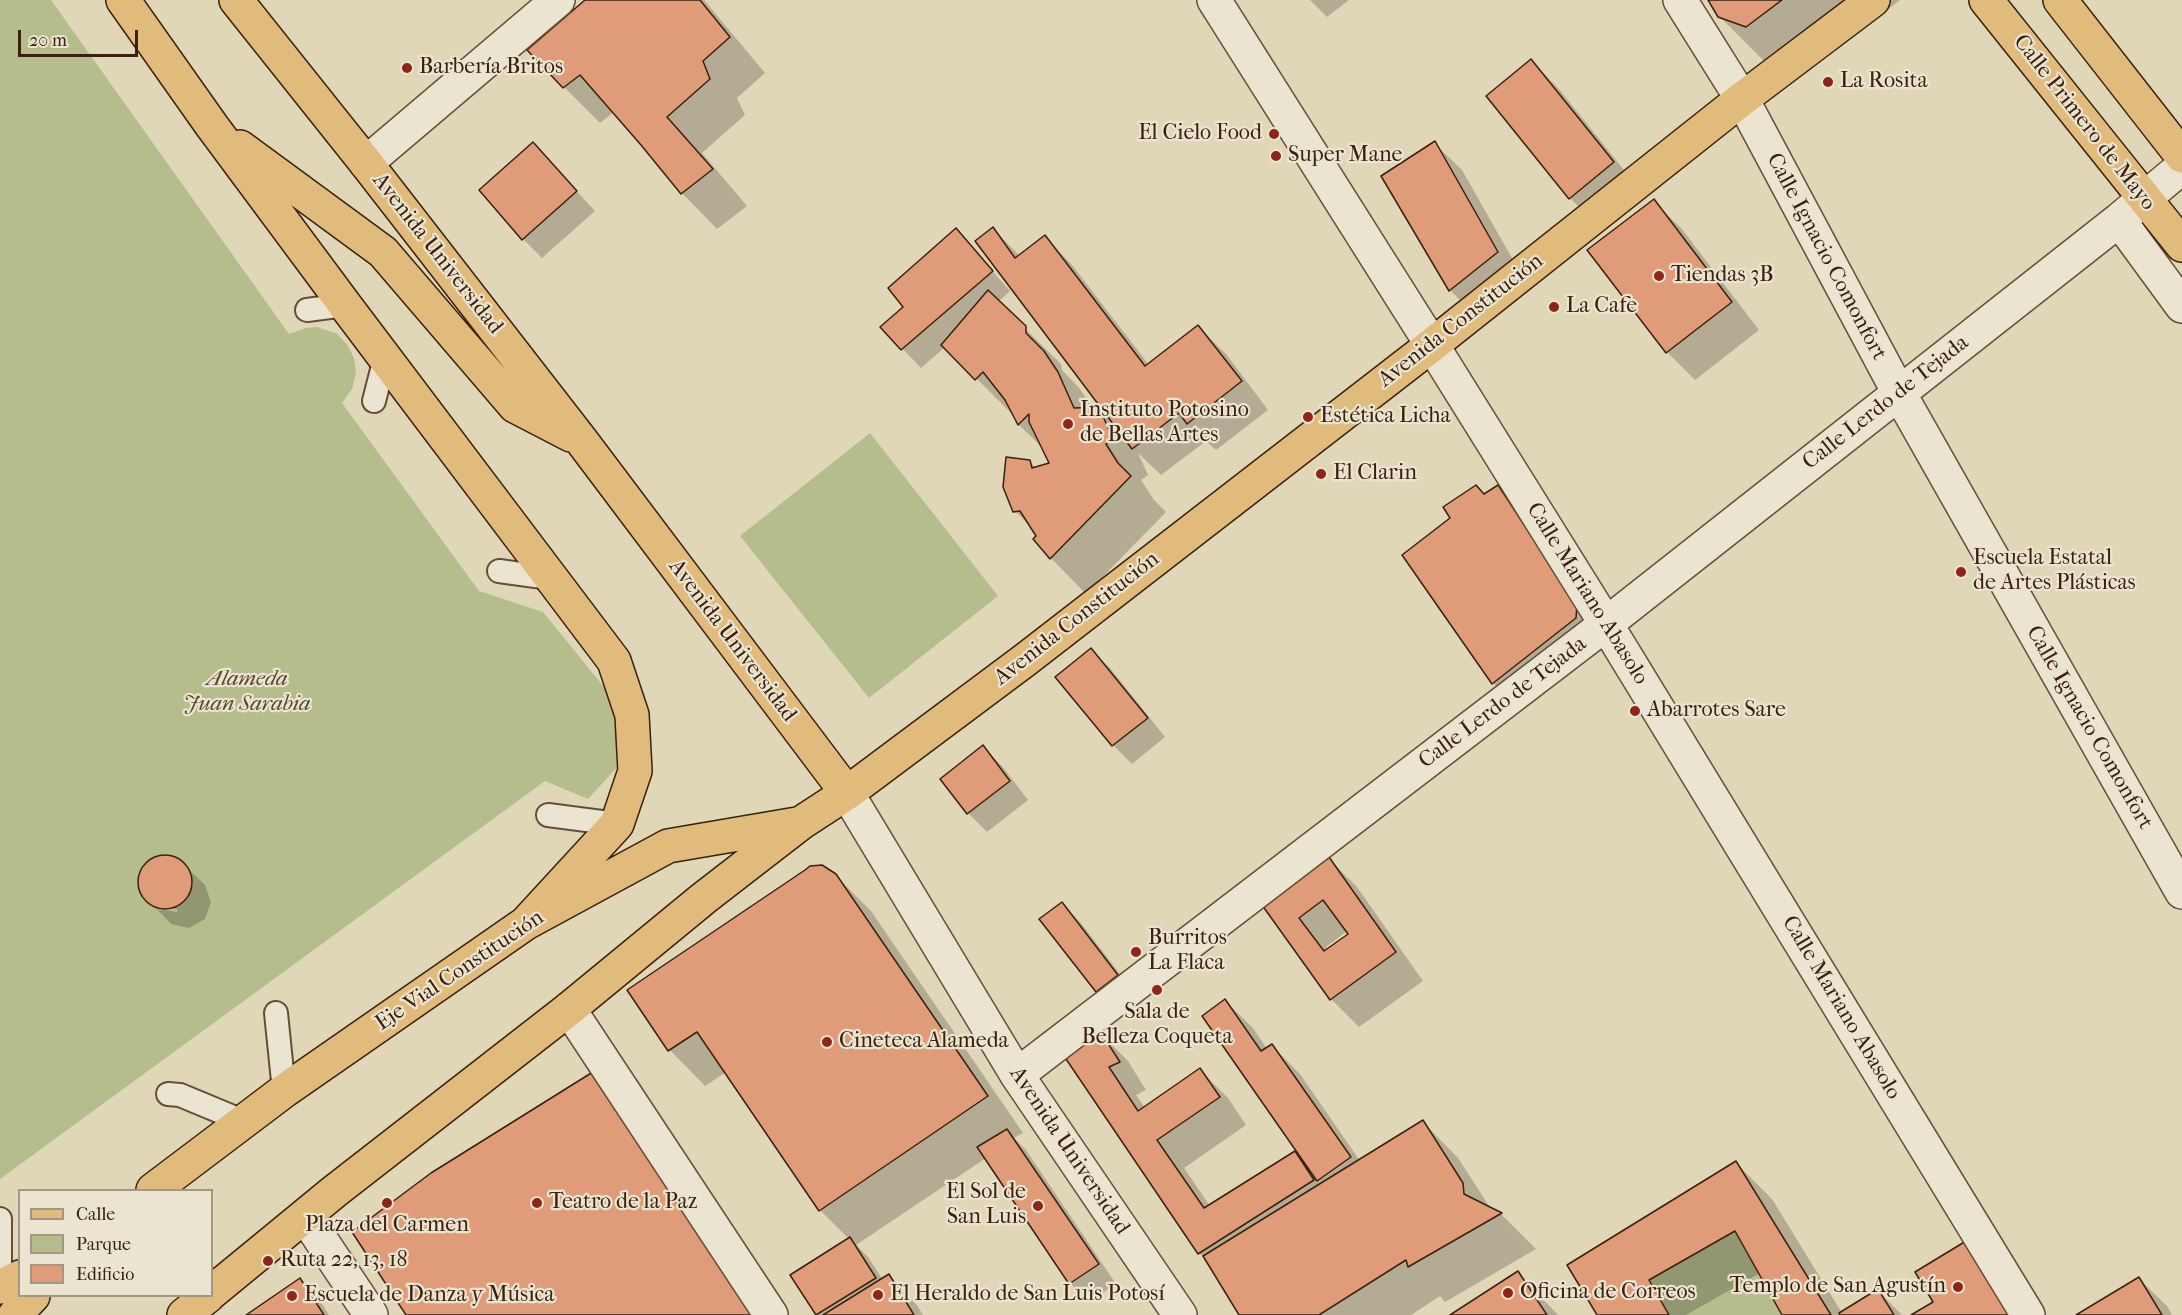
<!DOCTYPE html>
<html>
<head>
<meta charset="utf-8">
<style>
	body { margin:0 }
	#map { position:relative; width:2182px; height:1315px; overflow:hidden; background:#e0d6b8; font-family:"IM FELL French Canon",serif }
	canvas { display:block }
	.legend { position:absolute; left:18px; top:1189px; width:195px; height:108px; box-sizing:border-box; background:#ebe4d1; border:2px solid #a49683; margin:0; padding:8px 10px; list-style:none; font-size:18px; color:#3a200d }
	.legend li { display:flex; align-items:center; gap:12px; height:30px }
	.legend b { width:30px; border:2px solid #a49683 }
	.scale { position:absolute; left:18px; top:30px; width:120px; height:27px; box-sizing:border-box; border:3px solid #3a200d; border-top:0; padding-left:8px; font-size:18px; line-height:21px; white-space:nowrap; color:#3a200d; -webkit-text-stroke:4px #ebe4d1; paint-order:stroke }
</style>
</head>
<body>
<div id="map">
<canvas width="2182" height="1315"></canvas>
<ul class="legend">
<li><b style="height:8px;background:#e0bb7c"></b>Calle</li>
<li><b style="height:16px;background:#b6bd8d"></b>Parque</li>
<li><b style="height:16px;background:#e09b78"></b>Edificio</li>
</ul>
<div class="scale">20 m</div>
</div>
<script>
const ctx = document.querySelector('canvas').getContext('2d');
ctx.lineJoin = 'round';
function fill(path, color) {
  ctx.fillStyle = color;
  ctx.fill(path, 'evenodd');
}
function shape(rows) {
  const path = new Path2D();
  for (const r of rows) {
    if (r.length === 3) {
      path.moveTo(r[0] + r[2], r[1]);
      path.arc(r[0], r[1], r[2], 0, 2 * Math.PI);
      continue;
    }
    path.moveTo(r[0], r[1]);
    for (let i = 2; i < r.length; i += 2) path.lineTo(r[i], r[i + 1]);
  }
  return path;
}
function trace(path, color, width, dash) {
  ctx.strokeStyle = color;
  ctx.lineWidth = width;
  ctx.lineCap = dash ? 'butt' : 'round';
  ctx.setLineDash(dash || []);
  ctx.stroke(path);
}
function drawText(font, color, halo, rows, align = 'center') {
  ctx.font = font + ' "IM FELL French Canon",serif';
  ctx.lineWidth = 4.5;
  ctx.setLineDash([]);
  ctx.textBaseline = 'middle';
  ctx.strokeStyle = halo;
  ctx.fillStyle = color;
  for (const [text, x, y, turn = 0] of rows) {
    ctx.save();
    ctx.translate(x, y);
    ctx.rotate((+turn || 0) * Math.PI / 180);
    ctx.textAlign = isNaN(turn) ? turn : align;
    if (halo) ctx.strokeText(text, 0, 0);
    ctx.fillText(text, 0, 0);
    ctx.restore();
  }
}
fill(shape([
	[0,0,51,0,289,334,306,328,317,327,337,334,347,344,354,358,356,373,352,389,342,403,479,591,543,612,604,687,625,725,621,763,588,799,545,781,0,1179],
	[870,433,998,596,869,698,740,536],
	[1735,1231,1782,1315,1669,1315,1649,1280]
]), '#b6bd8d');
fill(shape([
	[587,0,704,0,765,73,737,98,745,115,702,153,747,206,717,229,682,193,614,112,600,123,564,87],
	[1310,0,1349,0,1327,17],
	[1710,0,1900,0,1856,34,1853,31,1768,65,1719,16],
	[1531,61,1559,89,1640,190,1597,225,1570,198],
	[1434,143,1462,170,1525,281,1478,318,1450,290,1383,176],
	[533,144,595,211,542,258,523,239],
	[1653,201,1681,228,1759,330,1695,380,1667,352],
	[993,229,1020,256,1045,237,1072,265,1149,365,1198,327,1226,354,1268,410,1216,450,1206,441,1161,475,1138,453,1148,475,1141,480,1154,500,1166,512,1086,594,1051,558,1035,531,1015,511,1030,462,1036,468,1051,464,1045,450,1019,425,1013,413,1012,414,945,347,921,368,882,327,905,307,956,230,1010,291,998,302,1061,364,1062,370,1080,389,1093,409,1099,408,1109,419,1111,418],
	[1498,487,1526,514,1603,646,1520,711,1493,683,1452,519],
	[1091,650,1110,668,1165,737,1132,764,1113,745,1058,677],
	[983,747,1002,766,1028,800,987,832,968,813,942,779],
	[169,856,185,866,205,885,211,902,205,919,189,928,171,924,140,891,140,873,152,859],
	[157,906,177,909,177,912,157,909],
	[1329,859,1357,887,1423,981,1359,1027,1331,999,1265,905],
	[1347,931,1350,934,1328,950,1326,947],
	[835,875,871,911,1023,1133,1014,1138,1026,1150,1116,1284,1089,1302,1070,1283,986,1158,856,1245,868,1257,883,1280,888,1276,916,1304,923,1315,818,1315,792,1275,849,1239,820,1210,726,1072,705,1086,670,1050,629,990],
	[1062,904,1081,923,1136,995,1116,1010,1097,991,1041,920],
	[1225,1001,1253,1028,1267,1049,1272,1046,1300,1074,1360,1161,1423,1122,1458,1158,1491,1209,1501,1214,1536,1249,1445,1302,1440,1296,1411,1315,1241,1315,1207,1260,1199,1253,1066,1056,1100,1033,1128,1061,1146,1090,1136,1095,1145,1108,1200,1070,1228,1098,1246,1125,1184,1168,1210,1206,1294,1153,1303,1161,1304,1160],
	[1736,1163,1772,1199,1842,1313,1878,1291,1902,1315,1784,1315,1760,1273,1686,1315,1599,1315],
	[1518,1273,1558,1315,1453,1315],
	[2139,1279,2167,1306,2172,1315,2079,1315],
	[300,1280,319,1299,329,1315,249,1315]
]), '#0003');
const building = shape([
	[585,0,700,0,730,37,703,61,710,79,667,117,713,169,681,194,641,145,580,75,563,88,527,50,585,0],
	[1708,0,1782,0,1746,27,1718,17,1708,0],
	[1531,59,1614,162,1569,199,1486,96,1531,59],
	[1435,141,1498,252,1449,291,1381,176,1435,141],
	[533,142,577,191,522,240,479,190,533,142],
	[1654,199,1732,302,1666,353,1587,250,1654,199],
	[993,227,1015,258,1045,235,1145,366,1198,325,1242,381,1187,424,1179,413,1132,449,975,241,993,227],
	[956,228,993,271,901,350,880,327,903,307,888,288,956,228],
	[988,290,1026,326,1026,333,1044,351,1058,372,1074,408,1099,407,1113,439,1106,444,1118,463,1131,476,1050,559,1033,539,1036,536,1020,511,1013,512,1003,487,1006,457,1030,460,1032,468,1049,463,1029,422,1029,414,1018,425,1005,400,983,372,975,380,941,345,988,290],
	[1476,485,1484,494,1498,485,1577,605,1576,618,1492,684,1402,555,1450,518,1443,507,1476,485],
	[1091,648,1148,718,1112,746,1055,677,1091,648],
	[983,745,1010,781,967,814,940,779,983,745],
	[165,882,27],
	[1329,857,1396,952,1330,1000,1262,905,1329,857],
	[1323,900,1348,934,1324,951,1299,918,1323,900],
	[822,865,836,874,988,1096,819,1211,697,1032,668,1051,627,990,805,870,810,866,822,865],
	[1062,902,1118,975,1096,992,1039,919,1062,902],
	[1225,999,1261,1051,1272,1044,1351,1157,1317,1181,1202,1016,1225,999],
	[1100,1031,1120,1062,1109,1067,1138,1111,1200,1068,1220,1097,1157,1140,1204,1208,1295,1151,1314,1180,1198,1254,1064,1056,1100,1031],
	[596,1070,755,1315,406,1315,352,1232,431,1173,596,1070],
	[1423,1120,1463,1183,1464,1194,1502,1213,1408,1267,1406,1260,1319,1315,1239,1315,1203,1256,1423,1120],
	[1007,1129,1099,1264,1069,1284,977,1147,1007,1129],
	[1736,1161,1831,1315,1782,1315,1735,1231,1649,1280,1669,1315,1597,1315,1567,1265,1736,1161],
	[850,1237,876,1278,816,1315,790,1275,850,1237],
	[1966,1241,2010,1315,1911,1315,1933,1302,1915,1272,1966,1241],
	[1518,1271,1547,1315,1450,1315,1518,1271],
	[889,1274,914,1315,823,1315,889,1274],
	[2139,1277,2162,1315,2076,1315,2139,1277],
	[300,1278,324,1315,246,1315,300,1278],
	[1878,1289,1894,1315,1840,1315,1839,1313,1878,1289]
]);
fill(building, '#e09b78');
trace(building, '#3a200d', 1.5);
const service = shape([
	[307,310,345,305],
	[374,401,385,358],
	[499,571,550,578],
	[548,815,617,824],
	[276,1013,284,1091],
	[168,1094,180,1095,245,1122],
	[0,1219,0,1267]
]);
const pedestrian = shape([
	[305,1216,371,1315]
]);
const minor = shape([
	[1214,0,1432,345,1606,624,2028,1315],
	[1680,0,1742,99,1899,393,2182,892],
	[2119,220,2182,306],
	[847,793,1017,1075,1180,1315],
	[569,1009,771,1315],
	[1017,1075,1606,624,2119,220,2182,167]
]);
const tertiary = shape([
	[366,163,558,0]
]);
const primary = shape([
	[123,0,212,126,345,305,614,661,632,715,635,771,617,824,526,923],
	[236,0,366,163,581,440,847,793],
	[1986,0,2182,245],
	[2060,0,2182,156],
	[240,147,383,252,515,406,571,435],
	[153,1190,284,1091,526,923,668,846,797,824],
	[0,1287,20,1277],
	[212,1292,335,1191,569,1009,704,898,801,823,847,793,1025,660,1432,345,1742,99,1873,0],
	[15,1315,33,1296],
	[184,1315,208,1296]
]);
trace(service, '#644e38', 26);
trace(pedestrian, '#644e38', 36);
trace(minor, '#644e38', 36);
trace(tertiary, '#644e38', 36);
trace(primary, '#3a200d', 36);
trace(service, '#ebe4d1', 22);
trace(pedestrian, '#ebe4d1', 33);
trace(minor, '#ebe4d1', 33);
trace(tertiary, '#ebe4d1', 33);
trace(primary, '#e0bb7c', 33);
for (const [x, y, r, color] of [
	[407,68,6,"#8f2418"],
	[1828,82,6,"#8f2418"],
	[1274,134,6,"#8f2418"],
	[1276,156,6,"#8f2418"],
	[1659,276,6,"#8f2418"],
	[1554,307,6,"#8f2418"],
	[1308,417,6,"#8f2418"],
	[1068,424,6,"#8f2418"],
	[1321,474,6,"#8f2418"],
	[1961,572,6,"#8f2418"],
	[1635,711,6,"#8f2418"],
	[1136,952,6,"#8f2418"],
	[1157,990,6,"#8f2418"],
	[827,1042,6,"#8f2418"],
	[387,1203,6,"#8f2418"],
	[537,1203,6,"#8f2418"],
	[1038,1206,6,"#8f2418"],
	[268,1261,6,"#8f2418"],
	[1958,1287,6,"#8f2418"],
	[1508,1293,6,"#8f2418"],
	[878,1295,6,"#8f2418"],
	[292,1296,6,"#8f2418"]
]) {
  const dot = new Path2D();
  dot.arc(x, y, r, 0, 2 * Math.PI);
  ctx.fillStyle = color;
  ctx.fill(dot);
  trace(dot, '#ebe4d1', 2);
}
drawText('22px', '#3a200d', '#ebe4d1', [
	["Barbería Britos",419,68],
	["La Rosita",1840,82],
	["El Cielo Food",1262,134,"right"],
	["Super Mane",1288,156],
	["Tiendas 3B",1671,276],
	["La Cafe",1566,307],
	["Instituto Potosino",1080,411],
	["de Bellas Artes",1080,436],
	["Estética Licha",1320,417],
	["El Clarin",1333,474],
	["Escuela Estatal",1973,559],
	["de Artes Plásticas",1973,584],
	["Abarrotes Sare",1647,711],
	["Burritos",1148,939],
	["La Flaca",1148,964],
	["Sala de",1157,1013,"center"],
	["Belleza Coqueta",1157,1038,"center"],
	["Cineteca Alameda",839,1042],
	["El Sol de",1026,1193,"right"],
	["San Luis",1026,1218,"right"],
	["Teatro de la Paz",549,1203],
	["Plaza del Carmen",387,1226,"center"],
	["Ruta 22, 13, 18",280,1261],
	["Templo de San Agustín",1946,1287,"right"],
	["Oficina de Correos",1520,1293],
	["El Heraldo de San Luis Potosí",890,1295],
	["Escuela de Danza y Música",304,1296]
], 'left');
drawText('22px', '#3a200d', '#ebe4d1', [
	["Calle Primero de Mayo",2084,123,52],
	["Avenida Universidad",437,254,52],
	["Calle Ignacio Comonfort",1826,257,62],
	["Avenida Constitución",1461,321,-38],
	["Calle Lerdo de Tejada",1886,403,-38],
	["Calle Mariano Abasolo",1587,594,58],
	["Avenida Constitución",1077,619,-38],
	["Avenida Universidad",732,641,53],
	["Calle Lerdo de Tejada",1503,703,-37],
	["Calle Ignacio Comonfort",2089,728,60],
	["Eje Vial Constitución",460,971,-34],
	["Calle Mariano Abasolo",1841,1008,59],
	["Avenida Universidad",1069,1151,56]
]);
drawText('italic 22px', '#59472d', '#ebe4d1', [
	["Alameda",247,680],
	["Juan Sarabia",247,705]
]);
</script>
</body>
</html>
